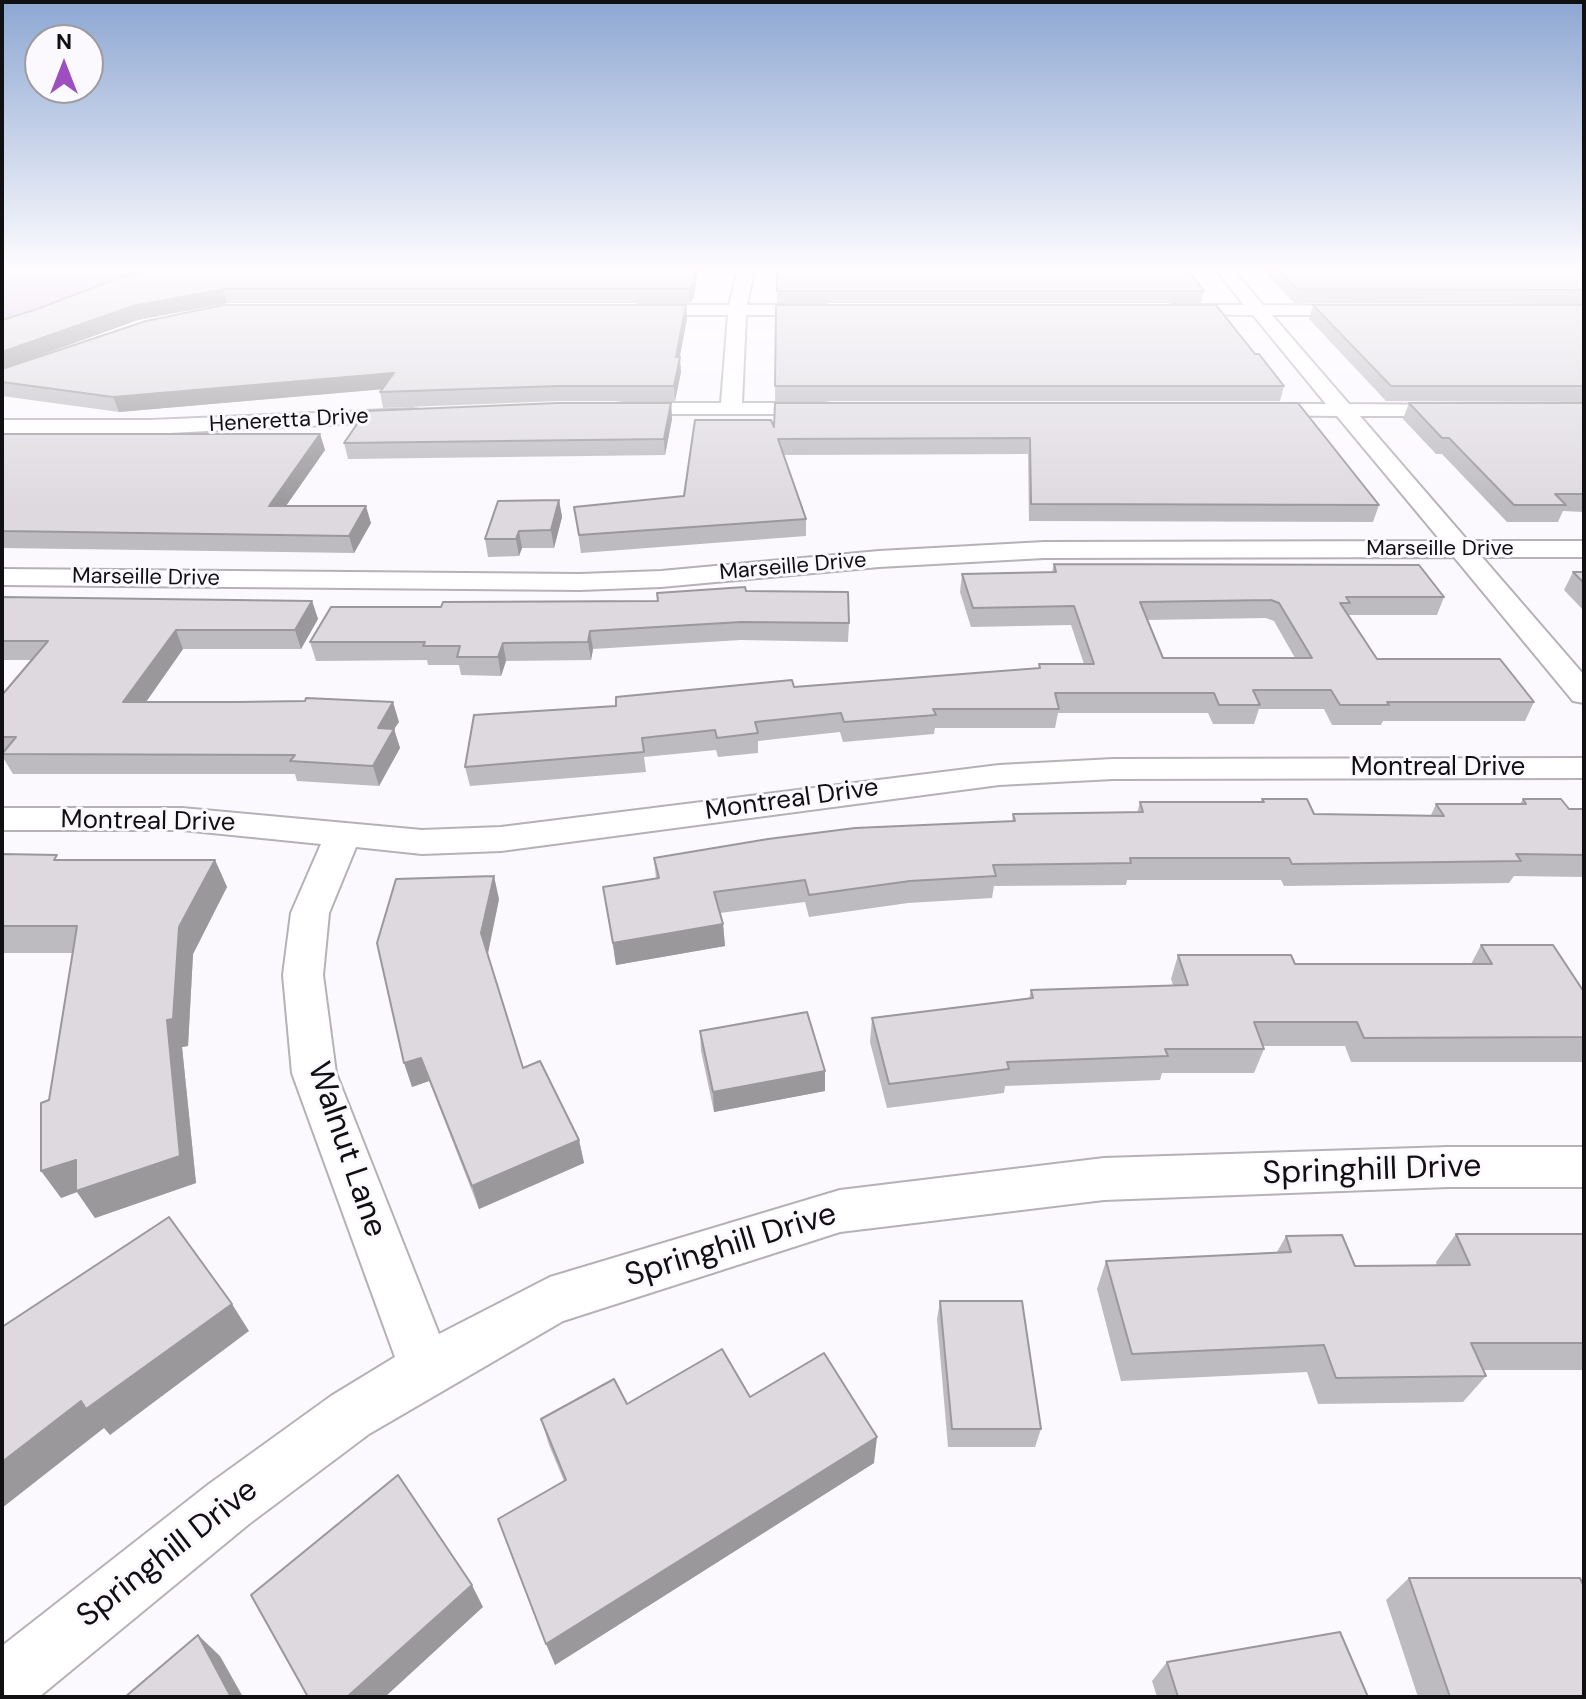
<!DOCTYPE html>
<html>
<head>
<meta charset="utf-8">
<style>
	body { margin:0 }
	#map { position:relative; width:1586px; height:1699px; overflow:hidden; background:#fcf9fe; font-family:"DM Sans",sans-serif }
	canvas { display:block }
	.frame { position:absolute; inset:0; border:4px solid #100f11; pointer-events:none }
	.north { position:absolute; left:24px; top:24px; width:80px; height:80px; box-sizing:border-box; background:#fcf9fe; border:2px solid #9e9b9f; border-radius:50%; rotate:0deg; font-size:22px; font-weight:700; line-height:32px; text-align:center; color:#100f11 }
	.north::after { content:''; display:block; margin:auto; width:28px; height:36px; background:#9d4fc0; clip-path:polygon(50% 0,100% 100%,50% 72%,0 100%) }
</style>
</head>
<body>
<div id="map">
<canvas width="1586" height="1699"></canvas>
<div class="frame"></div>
<div class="north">N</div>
</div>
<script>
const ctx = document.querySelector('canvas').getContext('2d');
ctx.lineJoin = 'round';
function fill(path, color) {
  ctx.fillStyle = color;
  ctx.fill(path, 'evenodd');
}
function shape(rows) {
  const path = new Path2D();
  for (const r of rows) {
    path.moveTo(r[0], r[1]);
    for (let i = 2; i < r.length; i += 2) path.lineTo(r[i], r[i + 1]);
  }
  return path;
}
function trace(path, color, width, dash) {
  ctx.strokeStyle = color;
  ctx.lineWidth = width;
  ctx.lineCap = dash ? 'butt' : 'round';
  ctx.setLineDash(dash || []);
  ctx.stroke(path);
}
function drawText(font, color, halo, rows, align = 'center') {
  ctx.font = font + ' "DM Sans",sans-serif';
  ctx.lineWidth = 6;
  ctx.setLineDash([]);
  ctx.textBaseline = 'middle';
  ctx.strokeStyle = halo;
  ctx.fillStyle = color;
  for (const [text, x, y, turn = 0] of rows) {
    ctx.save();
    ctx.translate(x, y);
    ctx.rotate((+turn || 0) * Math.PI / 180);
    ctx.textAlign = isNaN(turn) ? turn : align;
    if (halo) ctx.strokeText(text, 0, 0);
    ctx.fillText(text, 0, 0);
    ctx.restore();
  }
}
fill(shape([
	[2,273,163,273,2,325]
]), '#d7c5e0');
const minor = shape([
	[738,270,754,270,747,305,826,305,835,310,826,315,746,315,742,403,824,403,832,404,835,409,832,414,615,414,612,409,615,404,623,403,721,403,728,315,637,315,628,310,637,305,729,305,738,270],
	[1216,270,1233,270,1263,305,1364,306,1367,310,1364,314,1358,315,1272,315,1349,404,1464,405,1467,410,1464,415,1456,416,1360,416,1468,541,1584,541,1584,557,1482,557,1584,675,1584,703,1573,701,1454,557,1044,558,879,567,661,587,580,590,2,585,2,569,580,574,661,571,879,551,1044,542,1441,541,1337,416,1247,415,1244,410,1247,405,1255,404,1326,404,1253,315,1167,314,1164,310,1167,306,1173,305,1244,305,1216,270],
	[412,409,420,410,423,415,420,420,150,434,2,434,2,420,150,420,412,409],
	[1584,758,1584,778,1113,779,999,785,501,851,422,854,356,847,329,913,323,975,336,1073,439,1334,550,1277,840,1190,1104,1158,1448,1147,1584,1147,1584,1187,1448,1187,1104,1200,840,1232,563,1321,369,1434,249,1524,39,1697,2,1697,2,1646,209,1484,331,1396,395,1357,292,1073,283,975,291,913,321,844,182,830,2,830,2,808,182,808,422,830,501,827,999,765,1113,759,1584,758]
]);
trace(minor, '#b5b1b7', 4);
fill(minor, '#fff');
fill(shape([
	[141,270,698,270,694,297,690,303,227,303,138,320,5,368,687,319,679,357,681,372,675,401,560,401,383,408,380,392,382,389,119,412,2,396,2,320,34,310],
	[777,270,1204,291,1201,303,777,303],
	[1263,270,1584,270,1584,304,1294,303],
	[776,305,1255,354,1284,386,1280,401,775,401],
	[1313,305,1584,305,1584,402,1386,401,1309,319],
	[671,403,672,419,665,455,348,459,344,443],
	[1298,403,1379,505,1373,522,1029,521,1028,454,784,455,806,519,806,536,581,553,574,507,684,496,774,427],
	[1409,403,1584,403,1584,512,1563,511,1558,522,1507,522,1442,454,1436,454,1403,419],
	[2,434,320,434,325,450,286,506,371,523,354,553,2,548],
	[559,500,562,517,554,548,522,548,519,556,488,557,485,539],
	[1054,564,1444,597,1437,615,1349,615,1377,659,1534,702,1525,721,1383,721,1381,725,1332,725,1324,709,1259,709,1254,724,1213,724,1208,713,1058,713,1055,728,935,728,934,734,843,742,840,732,758,741,758,753,718,757,716,750,644,757,646,772,470,786,465,767,616,706,794,687,1039,668,1039,664,1084,664,1071,625,971,627,960,592,962,574,1052,572],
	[1266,618,1274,621,1295,658,1163,658,1147,620],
	[1573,572,1584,572,1584,611,1564,590],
	[746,591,849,623,848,642,741,640,593,649,591,660,506,661,501,676,461,675,459,665,428,665,427,660,316,661,310,642,441,607,658,601],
	[2,597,312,601,318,619,301,649,183,649,146,702,399,722,394,729,400,748,379,786,297,781,295,774,13,774,2,756,2,695,32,660,2,660],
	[1262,799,1314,814,1431,815,1436,804,1520,804,1523,799,1569,809,1584,809,1584,877,1514,876,1509,883,1284,886,1281,880,1127,880,1126,885,994,886,992,898,908,903,809,917,805,902,720,913,723,924,725,946,616,965,603,887,656,879,654,858,1012,822,1013,814,1137,813,1140,802,1261,802],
	[2,854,60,860,215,860,227,887,193,954,188,1046,182,1047,196,1183,95,1218,77,1192,61,1198,49,1100,73,953,2,953],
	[499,899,488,954,523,1068,579,1140,584,1163,479,1209,429,1081,412,1087],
	[1481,945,1584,992,1584,1062,1351,1062,1345,1046,1263,1046,1264,1049,1254,1073,1162,1073,1160,1080,1005,1086,1004,1093,887,1108,870,1042,872,1018,1029,999,1031,990,1173,985,1171,979,1178,955,1295,964,1471,964],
	[700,1031,825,1091,714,1112,701,1051],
	[1456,1234,1584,1234,1584,1370,1483,1370,1486,1376,1463,1402,1318,1404,1307,1372,1121,1381,1097,1289,1106,1261,1277,1252,1286,1236,1355,1266,1437,1266,1436,1262],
	[940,1301,1041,1429,1035,1447,948,1447,937,1319],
	[750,1397,874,1463,555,1665,564,1481,549,1445,541,1419,627,1404],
	[1409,1578,1584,1697,1418,1697,1386,1600],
	[1167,1662,1368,1697,1157,1697,1152,1681]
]), '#bebbc0');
fill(shape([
	[695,270,698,270,694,297,690,303,689,289],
	[223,289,227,303,138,320,2,369,2,352,133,306],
	[686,305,687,319,677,372,676,357],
	[680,357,681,372,675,401,674,386],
	[394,373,397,388,119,412,113,397],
	[671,403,672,419,665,455,664,439],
	[320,434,325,450,274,523,269,506],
	[559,500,562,517,554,548,551,530],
	[366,506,371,523,354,553,349,536],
	[519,531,522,548,519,556,516,539],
	[312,601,318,619,301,649,295,630],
	[176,630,183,649,132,722,123,702],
	[590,631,593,649,591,660,588,642],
	[503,643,506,661,501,676,498,657],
	[393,702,399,722,394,729,400,748,379,786,373,766,378,728],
	[215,860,227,887,193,954,188,1046,182,1047,196,1183,95,1218,77,1192,61,1198,41,1171,167,1020,179,927],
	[494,876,499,899,487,957,481,933],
	[723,924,725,946,616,965,613,943],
	[421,1058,429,1081,412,1087,404,1063],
	[825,1071,825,1091,714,1112,713,1092],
	[579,1140,584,1163,479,1209,472,1186],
	[232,1304,249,1331,110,1435,104,1428,2,1508,2,1462,81,1401],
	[877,1437,874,1463,555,1665,546,1644],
	[472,1585,483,1607,385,1697,347,1697],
	[198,1635,220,1656,243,1697,231,1697]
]), '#9b989c');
const building = shape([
	[141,270,695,270,693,284,689,289,223,289,133,306,2,352,2,320,34,310,141,270],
	[777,270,1188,270,1204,291,777,291,777,270],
	[1279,270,1584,270,1584,290,1297,289,1279,270],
	[223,305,686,305,676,357,680,357,674,386,558,386,380,392,394,373,113,397,2,382,2,369,146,321,223,305],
	[776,305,1216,305,1255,354,1259,354,1284,386,775,386,776,305],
	[1313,305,1584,305,1584,386,1391,386,1313,305],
	[558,403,671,403,664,439,344,443,366,411,558,403],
	[775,403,1298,403,1379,505,1031,504,1030,438,778,439,806,519,579,535,574,507,684,496,695,420,771,420,774,427,775,403],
	[1409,403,1584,403,1584,494,1555,494,1566,505,1514,505,1449,438,1442,438,1409,403],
	[2,434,320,434,269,506,366,506,349,536,2,531,2,434],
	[559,500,551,530,519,531,516,539,485,539,498,501,559,500],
	[1054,564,1419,565,1444,597,1346,597,1350,603,1340,603,1377,659,1500,659,1534,702,1387,702,1389,705,1340,705,1331,690,1253,690,1260,705,1219,705,1214,693,1055,693,1059,709,933,709,936,715,844,722,841,713,755,722,758,733,717,738,715,730,642,738,644,752,465,767,474,715,616,706,616,697,792,680,794,687,1040,668,1039,664,1094,664,1074,606,973,608,962,574,1056,572,1054,564],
	[1271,600,1279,603,1312,658,1163,658,1140,602,1271,600],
	[1573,572,1584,572,1584,583,1573,572],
	[745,587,746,591,848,592,849,623,741,622,590,631,588,642,503,643,498,657,457,657,460,646,423,646,425,642,310,642,331,607,441,607,443,602,658,601,657,593,745,587],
	[2,597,312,601,295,630,176,630,123,702,236,702,305,701,306,698,393,702,378,728,394,729,373,766,290,761,295,755,2,754,16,737,2,737,2,695,48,641,2,641,2,597],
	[1262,799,1307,799,1314,814,1444,816,1436,804,1526,804,1523,799,1561,799,1569,809,1584,809,1584,855,1516,854,1521,861,1292,864,1289,858,1130,858,1131,863,993,865,996,876,910,881,809,895,805,880,714,892,723,924,613,943,603,887,659,878,654,858,768,839,855,828,1015,821,1013,814,1143,812,1140,802,1264,802,1262,799],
	[2,854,57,855,54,860,215,860,179,927,173,1019,167,1020,180,1156,76,1191,76,1160,41,1171,41,1103,49,1100,77,926,2,926,2,854],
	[494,876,481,933,523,1068,540,1061,579,1140,472,1186,421,1058,404,1063,377,943,396,879,494,876],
	[1481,945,1553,945,1584,992,1584,1037,1364,1038,1357,1022,1254,1022,1264,1049,1165,1049,1168,1056,1007,1062,1009,1069,889,1084,872,1018,1033,998,1031,990,1188,985,1178,955,1291,955,1295,964,1492,964,1481,945],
	[807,1012,825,1071,713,1092,700,1031,807,1012],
	[169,1217,232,1304,86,1409,81,1401,2,1462,2,1327,169,1217],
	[1456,1234,1584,1234,1584,1343,1471,1343,1486,1376,1336,1378,1324,1345,1132,1354,1106,1261,1291,1252,1286,1236,1342,1235,1355,1266,1470,1265,1456,1234],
	[940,1301,1022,1301,1041,1429,952,1429,940,1301],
	[722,1349,750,1397,824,1353,877,1437,546,1644,498,1519,566,1480,541,1419,614,1379,627,1404,722,1349],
	[398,1475,472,1585,347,1697,308,1697,251,1595,398,1475],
	[1409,1578,1580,1578,1584,1587,1584,1697,1450,1697,1409,1578],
	[1340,1632,1368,1697,1178,1697,1167,1662,1340,1632],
	[198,1635,231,1697,125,1697,198,1635]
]);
fill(building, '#ddd9df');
trace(building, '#9b989c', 2);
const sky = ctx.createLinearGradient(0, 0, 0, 508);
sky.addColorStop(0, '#8da7d2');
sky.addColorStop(0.53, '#fefcff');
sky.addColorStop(1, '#fefcff00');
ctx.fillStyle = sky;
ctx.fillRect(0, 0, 1586, 508);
drawText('22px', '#100f11', '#fcf9fe', [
	["Heneretta Drive",289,421,-3],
	["Marseille Drive",1440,549],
	["Marseille Drive",793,567,-5],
	["Marseille Drive",146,578,1]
]);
drawText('26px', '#100f11', '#fcf9fe', [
	["Montreal Drive",1438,768],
	["Montreal Drive",792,800,-8],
	["Montreal Drive",148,822,1]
]);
drawText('32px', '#100f11', '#fcf9fe', [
	["Walnut Lane",346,1150,71],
	["Springhill Drive",1372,1171,-2],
	["Springhill Drive",731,1246,-17],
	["Springhill Drive",168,1554,-38]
]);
</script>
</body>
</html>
